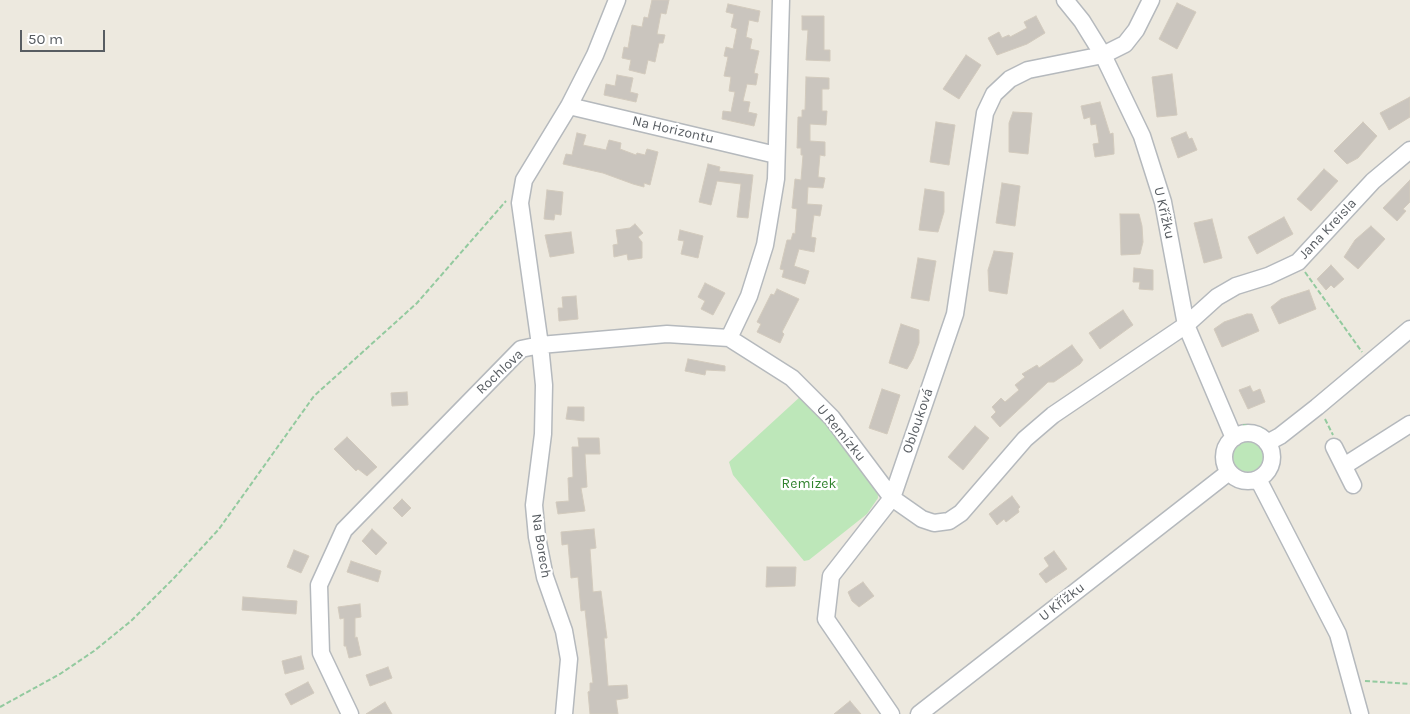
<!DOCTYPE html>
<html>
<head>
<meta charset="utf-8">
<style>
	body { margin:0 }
	#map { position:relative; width:1410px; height:714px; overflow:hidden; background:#ede9df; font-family:Karla,sans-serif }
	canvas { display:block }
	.scale { position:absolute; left:20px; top:30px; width:85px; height:22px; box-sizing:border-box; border:2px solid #585d62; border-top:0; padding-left:6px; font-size:15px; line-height:18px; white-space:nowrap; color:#585d62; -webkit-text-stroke:4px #fff; paint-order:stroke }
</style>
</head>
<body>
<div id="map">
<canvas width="1410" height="714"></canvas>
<div class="scale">50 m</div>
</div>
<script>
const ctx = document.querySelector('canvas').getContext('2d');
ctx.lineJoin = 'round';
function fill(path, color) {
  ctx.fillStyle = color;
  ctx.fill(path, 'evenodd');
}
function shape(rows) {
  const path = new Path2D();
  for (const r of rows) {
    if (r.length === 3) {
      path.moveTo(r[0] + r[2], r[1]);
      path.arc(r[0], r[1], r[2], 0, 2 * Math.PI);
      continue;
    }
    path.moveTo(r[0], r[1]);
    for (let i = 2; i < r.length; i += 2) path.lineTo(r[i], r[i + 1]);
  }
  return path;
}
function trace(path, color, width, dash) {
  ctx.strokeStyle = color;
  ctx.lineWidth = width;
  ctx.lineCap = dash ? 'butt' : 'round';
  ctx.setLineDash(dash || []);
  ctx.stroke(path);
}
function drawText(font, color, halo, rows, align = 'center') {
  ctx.font = font + ' Karla,sans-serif';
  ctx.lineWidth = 4.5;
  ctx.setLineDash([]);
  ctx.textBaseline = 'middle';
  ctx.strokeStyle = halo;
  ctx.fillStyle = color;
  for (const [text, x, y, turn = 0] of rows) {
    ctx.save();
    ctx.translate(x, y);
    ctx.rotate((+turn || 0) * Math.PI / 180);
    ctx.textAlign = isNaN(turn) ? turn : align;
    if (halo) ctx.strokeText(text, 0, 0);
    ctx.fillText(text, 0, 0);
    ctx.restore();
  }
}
fill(shape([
	[808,395,877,482,878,498,867,514,809,560,804,561,733,475,729,462,801,396],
	[1248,457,15]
]), '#bde7b9');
const building = shape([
	[652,0,669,0,666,14,661,13,657,34,665,35,663,43,659,43,655,62,648,60,645,74,629,70,631,60,622,58,624,47,628,48,632,25,642,27,644,17,648,18,652,0],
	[1177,3,1196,12,1177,49,1159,39,1177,3],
	[728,4,760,11,758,22,749,20,746,37,752,39,750,49,759,51,754,73,758,74,756,85,747,84,743,101,750,102,748,112,757,114,754,126,722,119,723,111,731,112,735,92,729,91,731,77,724,76,728,57,724,56,726,47,733,49,737,29,731,27,734,14,726,12,728,4],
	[802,16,824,16,824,50,830,50,830,61,806,60,808,30,802,30,802,16],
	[1036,16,1045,33,1027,44,997,55,988,38,999,32,1002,38,1009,35,1010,37,1027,28,1024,22,1036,16],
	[966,55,981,65,959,99,943,89,966,55],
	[1172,74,1177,115,1157,117,1152,77,1172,74],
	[617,75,633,78,630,92,638,94,636,102,604,95,606,84,615,86,617,75],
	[806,77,829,78,829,89,822,89,822,111,827,111,826,125,810,124,810,141,825,142,825,156,820,155,818,177,825,178,823,188,808,187,807,204,822,205,820,216,814,215,811,237,816,238,814,252,799,249,794,266,809,271,805,284,782,277,784,270,780,269,787,240,791,240,793,233,795,234,797,209,792,208,795,179,801,180,803,155,801,155,801,148,797,148,798,117,802,117,802,110,805,110,806,77],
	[1410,97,1410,117,1389,130,1380,113,1410,97],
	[1100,102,1110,134,1113,133,1114,149,1114,154,1095,157,1093,144,1099,143,1096,124,1091,125,1090,117,1084,119,1081,106,1100,102],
	[1013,112,1032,113,1028,154,1009,152,1009,123,1013,112],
	[936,122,955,125,949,165,930,162,936,122],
	[1363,122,1377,136,1358,158,1347,164,1334,151,1363,122],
	[1186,132,1189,139,1192,138,1197,150,1178,158,1171,138,1186,132],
	[577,133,586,135,583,145,606,150,609,140,621,143,620,149,636,155,637,153,645,155,647,149,658,152,650,185,644,183,644,187,633,184,603,173,563,164,566,154,572,155,577,133],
	[708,164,720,167,719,171,753,175,748,218,737,217,741,184,717,181,711,205,699,202,708,164],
	[1324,169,1338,181,1311,211,1297,199,1324,169],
	[1410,180,1410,202,1403,209,1406,211,1397,221,1383,208,1410,180],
	[1002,183,1020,186,1015,226,996,223,1002,183],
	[925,189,944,192,944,212,938,232,919,230,925,189],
	[547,190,563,192,561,215,555,214,554,220,544,219,547,190],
	[1120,214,1139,214,1142,226,1143,242,1140,254,1121,255,1120,214],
	[1284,217,1293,234,1257,254,1248,237,1284,217],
	[1212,219,1222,258,1204,263,1194,223,1212,219],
	[635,224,643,233,638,237,642,242,642,258,628,260,627,254,614,257,613,245,618,244,616,230,630,228,635,224],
	[1371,226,1385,239,1358,269,1344,257,1355,240,1371,226],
	[680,230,703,236,698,258,681,254,684,241,678,240,680,230],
	[571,232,574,253,550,257,545,235,571,232],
	[994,251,1013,253,1007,294,989,291,988,270,994,251],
	[918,258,936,261,929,301,911,298,918,258],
	[1331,265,1344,279,1334,288,1331,285,1326,290,1317,279,1331,265],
	[1134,268,1153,270,1153,290,1139,289,1140,282,1133,282,1134,268],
	[705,283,725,293,713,315,701,309,705,301,698,297,705,283],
	[777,289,799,299,782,332,784,334,780,343,757,332,761,324,757,322,771,294,774,295,777,289],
	[1309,290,1316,309,1279,324,1271,307,1281,299,1309,290],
	[576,296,578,319,559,321,558,308,563,308,562,297,576,296],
	[1123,310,1133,325,1100,349,1089,333,1123,310],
	[1247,314,1252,314,1259,331,1222,347,1214,329,1224,322,1247,314],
	[901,324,919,330,919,343,913,359,907,369,889,363,901,324],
	[1072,345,1083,360,1080,364,1054,382,1048,382,1000,427,991,417,996,412,992,407,1001,398,1005,402,1019,390,1015,385,1025,377,1022,374,1037,365,1039,368,1072,345],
	[688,359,725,366,725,371,706,370,705,375,685,371,688,359],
	[1250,386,1253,392,1260,389,1265,402,1248,409,1239,390,1250,386],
	[882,389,900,395,887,434,869,428,882,389],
	[407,392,408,405,392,406,391,393,407,392],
	[568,407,584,407,584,421,566,419,568,407],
	[975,426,989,438,963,470,948,457,975,426],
	[347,437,377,467,367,476,358,469,356,471,334,449,347,437],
	[578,438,599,438,600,454,585,454,587,487,581,488,585,511,558,514,556,502,569,501,568,478,573,477,572,447,579,447,578,438],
	[1012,496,1020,507,1018,509,1019,512,1006,522,1004,519,997,525,989,514,1012,496],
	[402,499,411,508,402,517,393,508,402,499],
	[372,529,387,543,376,555,362,541,372,529],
	[594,529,596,548,590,549,593,592,601,591,607,638,604,638,608,686,627,685,628,698,616,700,618,714,590,714,588,692,590,691,590,683,593,683,585,610,581,611,578,577,571,578,568,544,562,545,561,532,594,529],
	[294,550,309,556,301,573,287,567,294,550],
	[1054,551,1067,569,1046,583,1039,574,1049,566,1044,558,1054,551],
	[351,561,381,571,378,582,347,572,351,561],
	[767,567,796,567,795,586,766,587,767,567],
	[863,582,874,596,859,607,852,601,848,592,863,582],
	[243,597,297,601,296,614,242,610,243,597],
	[360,604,361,617,355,618,355,638,357,637,361,655,349,658,346,646,344,646,344,618,340,619,338,607,360,604],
	[301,656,304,669,285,674,282,661,301,656],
	[388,667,392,678,370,686,366,675,388,667],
	[308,682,314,693,291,705,285,694,308,682],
	[850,701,861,714,834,714,850,701],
	[385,702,392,714,366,714,385,702]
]);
fill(building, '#cac5be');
trace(building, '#d2cabd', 1);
const minor = shape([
	[1065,0,1082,21,1103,55,1142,136,1163,202,1186,325,1234,438],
	[1151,0,1136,30,1125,44,1103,55,1028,70,1010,79,994,94,985,113,955,314,892,498,922,519,934,523,949,521,961,513,1025,439,1053,415,1186,325,1217,297,1236,286,1268,276,1298,262,1373,181,1410,150],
	[569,106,776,155],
	[729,338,749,296,765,245,776,179,781,0],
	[1248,457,24],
	[1267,443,1280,436,1317,407,1410,329],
	[1334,447,1353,485],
	[1344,466,1410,424],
	[1258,479,1338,634,1360,714],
	[350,714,321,653,319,585,344,530,521,349,540,345,520,203,524,180,569,106,595,55,617,0],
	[564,714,569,659,564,631,545,577,537,537,534,505,543,434,544,385,540,345,667,334,729,338,792,378,832,418,892,498,831,576,826,619,891,714],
	[919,714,1229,472]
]);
trace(minor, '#b5b9bd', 19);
trace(shape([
	[1305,272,1362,352],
	[1325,419,1333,435],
	[1243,425,1263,429],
	[1365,681,1410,684],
	[0,707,60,674,94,651,131,621,174,578,219,529,314,396,417,303,506,201]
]), '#93ca9f', 2, [5, 2.5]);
trace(minor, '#fff', 16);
drawText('14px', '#585d62', '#fff', [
	["Na Horizontu",673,130,13],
	["U Křížku",1164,213,77],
	["Jana Kreisla",1328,229,-47],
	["Rochlova",500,372,-43],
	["Oblouková",918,421,-71],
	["U Remízku",841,433,51],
	["Na Borech",541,546,81],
	["U Křížku",1062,602,-38]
]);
drawText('14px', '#31832e', '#fff', [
	["Remízek",809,484]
]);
</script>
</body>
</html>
